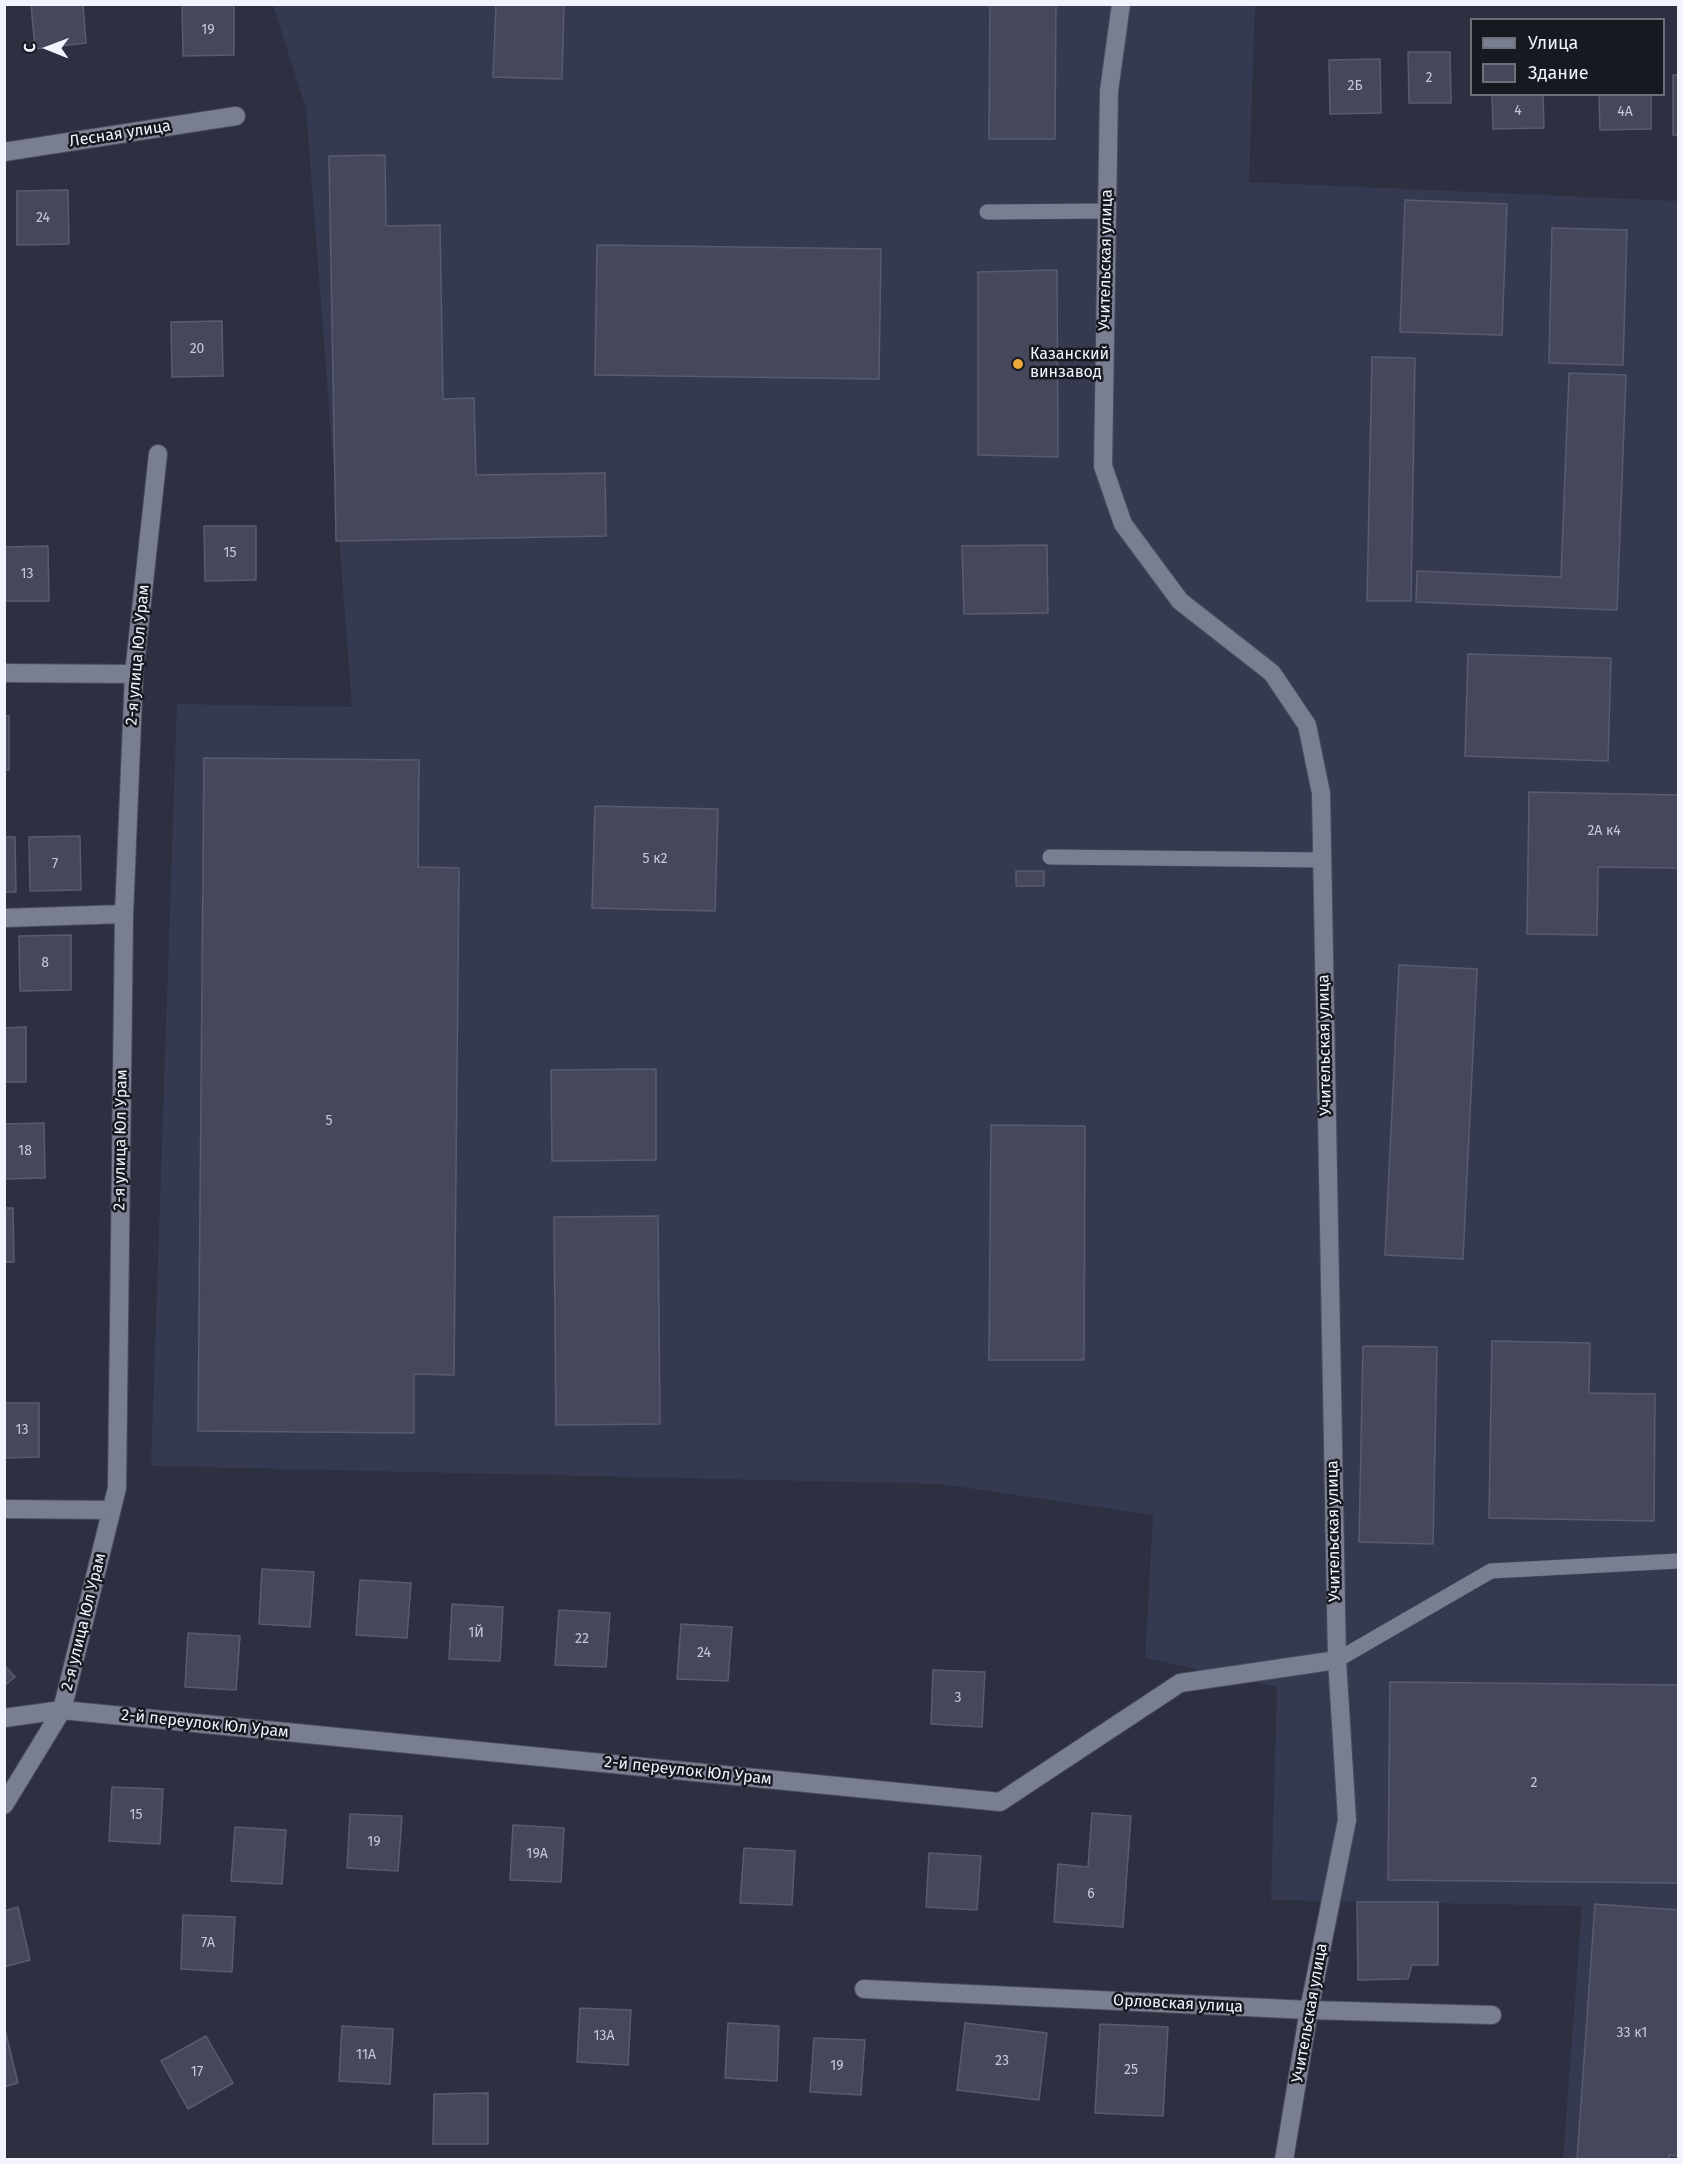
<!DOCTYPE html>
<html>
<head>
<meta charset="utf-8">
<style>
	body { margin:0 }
	#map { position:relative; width:1683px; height:2164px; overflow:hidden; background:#2d3041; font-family:"Fira Sans",sans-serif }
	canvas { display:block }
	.frame { position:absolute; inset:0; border:6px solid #f1f3fe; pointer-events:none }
	.legend { position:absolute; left:1470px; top:18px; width:195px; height:78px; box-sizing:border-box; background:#171920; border:2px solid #6e7079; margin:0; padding:8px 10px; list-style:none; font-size:18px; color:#f1f3fe }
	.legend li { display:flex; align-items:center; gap:12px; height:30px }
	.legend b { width:30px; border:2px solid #6e7079 }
	.north { position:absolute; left:18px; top:18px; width:60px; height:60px; -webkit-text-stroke:4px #171920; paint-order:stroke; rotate:271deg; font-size:16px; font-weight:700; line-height:24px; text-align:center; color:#f1f3fe }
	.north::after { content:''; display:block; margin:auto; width:21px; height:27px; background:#f1f3fe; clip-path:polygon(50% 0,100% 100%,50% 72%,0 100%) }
</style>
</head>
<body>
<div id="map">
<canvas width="1683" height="2164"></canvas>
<div class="frame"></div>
<ul class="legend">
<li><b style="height:8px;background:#7a7e91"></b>Улица</li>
<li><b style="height:16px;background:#45485a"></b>Здание</li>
</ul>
<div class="north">С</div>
</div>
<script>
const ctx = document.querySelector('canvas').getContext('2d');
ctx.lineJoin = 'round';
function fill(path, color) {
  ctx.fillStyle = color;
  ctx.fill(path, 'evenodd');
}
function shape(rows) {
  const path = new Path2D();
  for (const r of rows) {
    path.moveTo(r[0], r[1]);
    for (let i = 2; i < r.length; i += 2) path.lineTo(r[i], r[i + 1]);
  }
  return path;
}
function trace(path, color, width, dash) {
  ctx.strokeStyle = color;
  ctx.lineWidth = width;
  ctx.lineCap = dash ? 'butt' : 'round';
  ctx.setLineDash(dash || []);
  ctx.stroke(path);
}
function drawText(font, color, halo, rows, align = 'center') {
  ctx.font = font + ' "Fira Sans",sans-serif';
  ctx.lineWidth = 5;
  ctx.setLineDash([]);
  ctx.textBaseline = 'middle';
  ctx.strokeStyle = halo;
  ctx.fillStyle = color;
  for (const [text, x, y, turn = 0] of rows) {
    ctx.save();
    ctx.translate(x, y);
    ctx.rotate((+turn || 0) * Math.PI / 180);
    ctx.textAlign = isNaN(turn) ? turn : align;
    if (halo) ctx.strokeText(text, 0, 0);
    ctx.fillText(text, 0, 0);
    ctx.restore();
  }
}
fill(shape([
	[273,5,1255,5,1249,182,1678,201,1678,2159,1563,2159,1582,1906,1271,1900,1277,1687,1145,1658,1153,1515,940,1484,151,1466,177,704,352,707,306,109]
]), '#353a50');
const building = shape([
	[31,4,83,4,86,43,35,49,31,4],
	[182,4,234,4,234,55,183,56,182,4],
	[496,4,564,4,562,79,493,77,496,4],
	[990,4,1056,4,1055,139,989,139,990,4],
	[1408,52,1450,52,1451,103,1409,103,1408,52],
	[1380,59,1381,113,1330,114,1329,60,1380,59],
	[1673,75,1678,75,1678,135,1673,135,1673,75],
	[1492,94,1543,94,1544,128,1493,129,1492,94],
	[1599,94,1651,94,1651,129,1600,130,1599,94],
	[385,155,386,226,440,225,443,399,474,398,476,475,605,473,606,536,336,541,329,156,385,155],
	[68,190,69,244,17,245,17,191,68,190],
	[1405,200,1507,204,1502,335,1400,332,1405,200],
	[1552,228,1627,230,1623,365,1549,363,1552,228],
	[597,245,881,249,879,379,595,375,597,245],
	[1057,270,1058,457,978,455,978,272,1057,270],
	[222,321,223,376,172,377,171,322,222,321],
	[1372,357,1415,358,1411,601,1367,601,1372,357],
	[1569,373,1626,375,1617,610,1416,602,1417,571,1561,577,1569,373],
	[204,526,256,526,256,580,205,581,204,526],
	[1047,545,1048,613,964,614,962,546,1047,545],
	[48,546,49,601,4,601,4,547,48,546],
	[1468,654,1611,658,1608,761,1465,756,1468,654],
	[4,716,9,716,9,770,4,770,4,716],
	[204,758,419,760,418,867,459,868,454,1375,414,1374,414,1433,198,1431,204,758],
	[1529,792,1678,795,1678,868,1598,867,1597,935,1527,934,1529,792],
	[595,806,718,809,715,911,592,908,595,806],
	[80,836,81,890,30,891,29,837,80,836],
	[4,837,15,837,16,892,4,892,4,837],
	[1016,871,1044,871,1044,886,1016,886,1016,871],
	[71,935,71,990,20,991,19,936,71,935],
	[1399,965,1477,969,1463,1259,1385,1255,1399,965],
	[26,1027,26,1082,4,1082,4,1028,26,1027],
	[656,1069,656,1160,552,1161,551,1070,656,1069],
	[44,1123,45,1178,4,1179,4,1124,44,1123],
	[991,1125,1085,1126,1084,1360,989,1360,991,1125],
	[4,1208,13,1208,14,1262,4,1262,4,1208],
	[658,1216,660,1424,556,1425,554,1217,658,1216],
	[1492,1341,1590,1343,1589,1393,1655,1394,1654,1521,1489,1518,1492,1341],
	[1363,1346,1437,1347,1433,1544,1359,1542,1363,1346],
	[4,1403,39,1403,39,1457,4,1458,4,1403],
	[262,1569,314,1572,310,1627,259,1624,262,1569],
	[360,1580,411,1583,407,1638,356,1635,360,1580],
	[452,1604,503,1607,500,1661,449,1659,452,1604],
	[559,1610,610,1613,606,1667,555,1665,559,1610],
	[681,1624,732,1627,728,1681,677,1679,681,1624],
	[188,1633,240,1636,236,1690,185,1687,188,1633],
	[4,1665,15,1677,4,1686,4,1665],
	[933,1670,985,1672,982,1727,931,1724,933,1670],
	[1390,1682,1678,1685,1678,1883,1388,1880,1390,1682],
	[112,1787,163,1789,160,1844,109,1841,112,1787],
	[1092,1813,1131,1816,1123,1927,1054,1922,1058,1864,1088,1867,1092,1813],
	[350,1814,402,1816,398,1871,347,1868,350,1814],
	[513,1825,564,1828,561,1882,510,1880,513,1825],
	[235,1827,286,1830,282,1884,231,1881,235,1827],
	[744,1848,795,1851,792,1905,740,1903,744,1848],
	[929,1853,981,1856,977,1910,926,1907,929,1853],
	[1357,1902,1438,1902,1438,1965,1412,1965,1408,1979,1358,1980,1357,1902],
	[1595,1904,1678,1910,1678,2156,1669,2155,1669,2160,1577,2160,1595,1904],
	[18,1907,30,1960,4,1967,4,1911,18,1907],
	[183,1915,235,1917,232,1972,181,1969,183,1915],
	[580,2008,631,2010,628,2065,577,2062,580,2008],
	[728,2023,779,2026,777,2081,725,2078,728,2023],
	[965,2023,1047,2033,1039,2100,957,2090,965,2023],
	[1100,2024,1168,2027,1163,2116,1095,2113,1100,2024],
	[342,2026,393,2029,390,2084,339,2081,342,2026],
	[5,2030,18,2083,4,2087,4,2030,5,2030],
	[206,2036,233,2083,188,2109,161,2061,206,2036],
	[814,2038,865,2040,861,2095,810,2092,814,2038],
	[488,2093,488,2144,433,2144,434,2094,488,2093]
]);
fill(building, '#45485a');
trace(building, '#585c6e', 1.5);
const lane = shape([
	[987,212,1107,211],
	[1050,857,1322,860],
	[1337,1660,1491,1571,1678,1561]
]);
const street = shape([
	[4,152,236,116],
	[4,673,134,674],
	[4,918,124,914],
	[4,1509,111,1510],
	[4,1718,62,1710,1000,1802,1180,1683,1337,1660],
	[4,1805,62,1710,117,1488,124,914,134,674,158,454],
	[864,1989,1309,2010,1492,2015]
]);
const secondary = shape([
	[1121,4,1109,91,1103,466,1123,524,1180,601,1272,673,1307,725,1321,793,1337,1660,1347,1820,1309,2010,1284,2160]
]);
trace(lane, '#4a4d5b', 16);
trace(street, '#4a4d5b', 20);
trace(secondary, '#4a4d5b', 20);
trace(lane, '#7a7e91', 15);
trace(street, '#7a7e91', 18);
trace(secondary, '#7a7e91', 18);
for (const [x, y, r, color] of [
	[1018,364,6,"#eda83c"]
]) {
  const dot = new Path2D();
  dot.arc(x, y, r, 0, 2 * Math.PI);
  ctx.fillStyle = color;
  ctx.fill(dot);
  trace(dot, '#171920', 2);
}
drawText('14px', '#c6c8d5', null, [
	["19",208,30],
	["2",1429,78],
	["2Б",1355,86],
	["4",1518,111],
	["4А",1625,112],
	["24",43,218],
	["20",197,349],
	["15",230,553],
	["13",27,574],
	["2А к4",1604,831],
	["5 к2",655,859],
	["7",55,864],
	["8",45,963],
	["5",329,1121],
	["18",25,1151],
	["13",22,1430],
	["1Й",476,1633],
	["22",582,1639],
	["24",704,1653],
	["3",958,1698],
	["2",1534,1783],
	["15",136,1815],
	["19",374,1842],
	["19А",537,1854],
	["6",1091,1894],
	["7А",208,1943],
	["33 к1",1632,2033],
	["13А",604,2036],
	["11А",366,2055],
	["23",1002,2061],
	["19",837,2066],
	["25",1131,2070],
	["17",197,2072]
]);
drawText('16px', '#f1f3fe', '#171920', [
	["Лесная улица",120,134,-9],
	["Учительская улица",1106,260,-89],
	["2-я улица Юл Урам",138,655,-85],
	["Учительская улица",1325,1045,-91],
	["2-я улица Юл Урам",121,1140,-89],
	["Учительская улица",1334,1531,-91],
	["2-я улица Юл Урам",84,1622,-76],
	["2-й переулок Юл Урам",205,1724,6],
	["2-й переулок Юл Урам",688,1771,6],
	["Орловская улица",1178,2004,3],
	["Учительская улица",1310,2013,-80]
]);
drawText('16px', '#f1f3fe', '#171920', [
	["Казанский",1030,355],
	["винзавод",1030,373]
], 'left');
</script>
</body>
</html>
